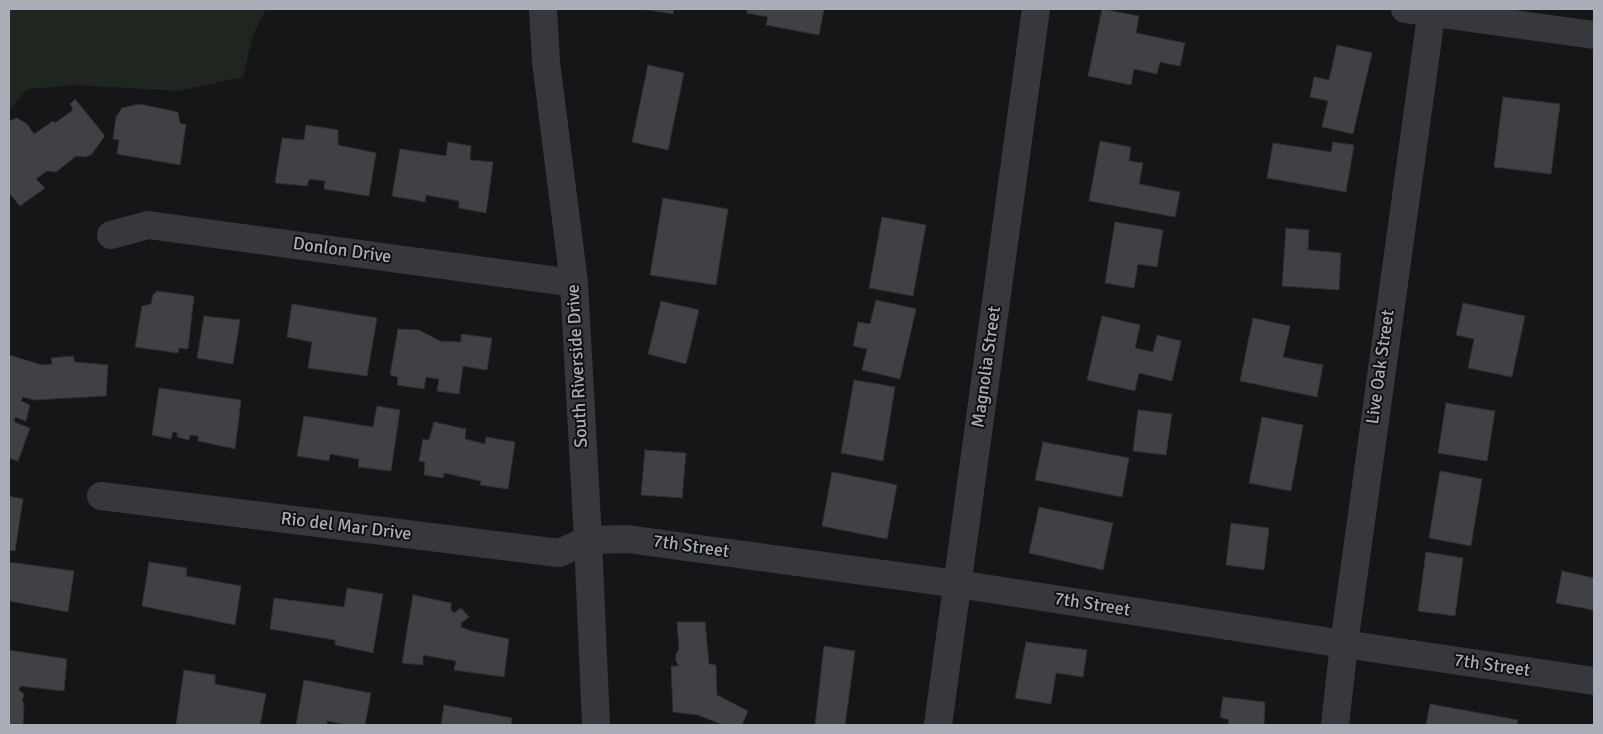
<!DOCTYPE html>
<html>
<head>
<meta charset="utf-8">
<style>
	body { margin:0 }
	#map { position:relative; width:1603px; height:734px; overflow:hidden; background:#161618; font-family:Signika,sans-serif }
	canvas { display:block }
	.frame { position:absolute; inset:0; border:10px solid #a8adb8; pointer-events:none }
</style>
</head>
<body>
<div id="map">
<canvas width="1603" height="734"></canvas>
<div class="frame"></div>
</div>
<script>
const ctx = document.querySelector('canvas').getContext('2d');
ctx.lineJoin = 'round';
function fill(path, color) {
  ctx.fillStyle = color;
  ctx.fill(path, 'evenodd');
}
function shape(rows) {
  const path = new Path2D();
  for (const r of rows) {
    path.moveTo(r[0], r[1]);
    for (let i = 2; i < r.length; i += 2) path.lineTo(r[i], r[i + 1]);
  }
  return path;
}
function trace(path, color, width, dash) {
  ctx.strokeStyle = color;
  ctx.lineWidth = width;
  ctx.lineCap = dash ? 'butt' : 'round';
  ctx.setLineDash(dash || []);
  ctx.stroke(path);
}
function drawText(font, color, halo, rows, align = 'center') {
  ctx.font = font + ' Signika,sans-serif';
  ctx.lineWidth = 4;
  ctx.setLineDash([]);
  ctx.textBaseline = 'middle';
  ctx.strokeStyle = halo;
  ctx.fillStyle = color;
  for (const [text, x, y, turn = 0] of rows) {
    ctx.save();
    ctx.translate(x, y);
    ctx.rotate((+turn || 0) * Math.PI / 180);
    ctx.textAlign = isNaN(turn) ? turn : align;
    if (halo) ctx.strokeText(text, 0, 0);
    ctx.fillText(text, 0, 0);
    ctx.restore();
  }
}
fill(shape([
	[9,9,266,9,253,35,243,77,178,91,75,85,27,89,9,111]
]), '#1e261f');
const building = shape([
	[643,9,674,9,673,14,643,9],
	[747,9,824,9,819,35,766,25,768,17,747,13,747,9],
	[1102,9,1139,16,1136,33,1185,43,1180,66,1160,62,1157,74,1134,69,1131,85,1088,76,1102,9],
	[1337,45,1372,53,1353,134,1322,127,1328,101,1310,97,1314,77,1329,80,1337,45],
	[648,65,684,73,668,150,632,142,648,65],
	[1503,97,1560,104,1551,174,1494,167,1503,97],
	[75,99,105,136,91,155,84,157,76,156,56,172,47,171,36,179,45,188,20,206,9,193,9,121,17,118,27,124,34,134,53,121,55,123,73,110,70,104,75,99],
	[139,104,178,112,180,123,186,125,180,165,117,154,119,140,113,139,116,117,122,108,139,104],
	[306,125,338,130,338,145,376,153,369,196,324,189,325,181,309,179,307,186,275,183,282,138,304,140,306,125],
	[1100,141,1131,147,1129,161,1143,163,1139,184,1180,192,1175,217,1089,201,1100,141],
	[448,142,471,146,470,160,493,162,486,213,459,208,459,201,426,195,425,202,392,196,400,149,446,156,448,142],
	[1333,142,1354,145,1346,192,1267,178,1273,143,1331,152,1333,142],
	[663,198,728,209,716,285,650,275,663,198],
	[882,217,926,225,913,296,869,288,882,217],
	[1115,222,1163,230,1157,267,1138,264,1134,288,1105,283,1115,222],
	[1286,228,1309,230,1308,250,1341,253,1339,290,1282,286,1286,228],
	[157,291,194,296,188,349,179,348,178,353,135,347,142,306,151,304,153,295,157,291],
	[876,300,916,309,900,379,862,370,867,349,853,346,858,322,870,324,876,300],
	[661,301,699,310,686,364,648,354,661,301],
	[1463,303,1525,316,1512,377,1468,368,1474,339,1456,335,1463,303],
	[292,304,377,318,367,376,308,368,312,342,287,337,292,304],
	[204,316,240,320,233,364,197,358,204,316],
	[1102,316,1140,325,1135,348,1153,352,1157,335,1181,341,1172,381,1139,373,1135,391,1087,380,1102,316],
	[1253,318,1290,326,1283,357,1323,365,1317,397,1240,381,1253,318],
	[398,329,419,330,440,341,461,342,461,334,492,338,487,370,463,366,459,394,437,391,439,379,426,377,424,389,397,385,398,377,390,375,398,329],
	[9,355,42,365,52,364,51,358,73,356,75,362,108,365,106,396,34,400,23,397,21,401,30,405,26,421,15,417,14,422,30,428,18,461,9,458,9,355],
	[854,380,895,387,883,461,841,453,854,380],
	[159,388,241,400,235,449,198,441,198,436,190,435,189,440,177,437,177,432,173,432,171,439,152,435,159,388],
	[1446,403,1495,411,1487,461,1438,453,1446,403],
	[377,406,400,410,391,471,358,467,359,459,330,454,329,461,297,456,304,416,373,427,377,406],
	[1138,410,1172,414,1166,455,1133,451,1138,410],
	[1262,417,1303,425,1291,491,1249,483,1262,417],
	[434,422,466,429,465,439,485,444,486,437,515,442,508,489,480,485,481,481,444,473,443,478,424,475,425,462,419,461,423,439,429,440,434,422],
	[1043,442,1129,458,1122,497,1035,480,1043,442],
	[645,450,686,453,682,498,641,495,645,450],
	[1440,471,1482,479,1471,546,1429,538,1440,471],
	[832,472,897,485,887,539,822,526,832,472],
	[9,496,23,499,15,551,9,550,9,496],
	[1039,507,1113,523,1103,570,1029,553,1039,507],
	[1231,523,1269,528,1264,570,1226,565,1231,523],
	[1426,552,1463,558,1455,616,1418,611,1426,552],
	[9,562,74,571,68,612,9,601,9,562],
	[149,562,187,568,186,576,241,586,235,625,142,606,149,562],
	[1562,571,1594,578,1593,610,1556,603,1562,571],
	[347,588,383,594,373,653,335,645,335,640,270,629,274,598,344,607,347,588],
	[413,595,451,603,451,610,454,613,461,608,469,617,461,623,461,627,471,631,509,639,504,677,454,670,456,661,423,655,423,665,402,663,413,595],
	[677,622,705,622,709,664,716,665,717,695,748,711,742,725,723,725,698,715,673,712,671,666,679,666,676,661,676,654,679,649,677,622],
	[1026,642,1087,650,1083,677,1056,673,1051,704,1015,698,1026,642],
	[824,646,855,651,845,725,815,725,824,646],
	[9,650,67,659,64,691,20,686,19,690,24,694,22,701,24,703,23,725,9,724,9,650],
	[184,670,215,675,215,684,266,694,260,725,176,725,184,670],
	[304,680,371,693,365,725,348,725,327,721,327,725,296,725,304,680],
	[1223,697,1265,702,1264,725,1228,725,1229,720,1220,717,1223,697],
	[1430,704,1518,720,1517,725,1426,725,1430,704],
	[444,705,512,718,511,725,441,725,444,705]
]);
fill(building, '#404145');
trace(building, '#303034', 1);
trace(shape([
	[543,9,546,62,574,283,588,540,596,725],
	[1405,9,1594,35],
	[111,235,148,225,574,283],
	[101,496,559,553,588,540,627,539,958,584,1344,644,1594,681],
	[938,725,1036,9],
	[1335,725,1344,644,1432,9]
]), '#37383d', 28);
drawText('18px', '#a8adb8', '#111113', [
	["Donlon Drive",342,251,8],
	["South Riverside Drive",578,366,-93],
	["Magnolia Street",987,367,-82],
	["Live Oak Street",1381,367,-82],
	["Rio del Mar Drive",346,527,7],
	["7th Street",691,547,8],
	["7th Street",1092,605,9],
	["7th Street",1492,666,8]
]);
</script>
</body>
</html>
